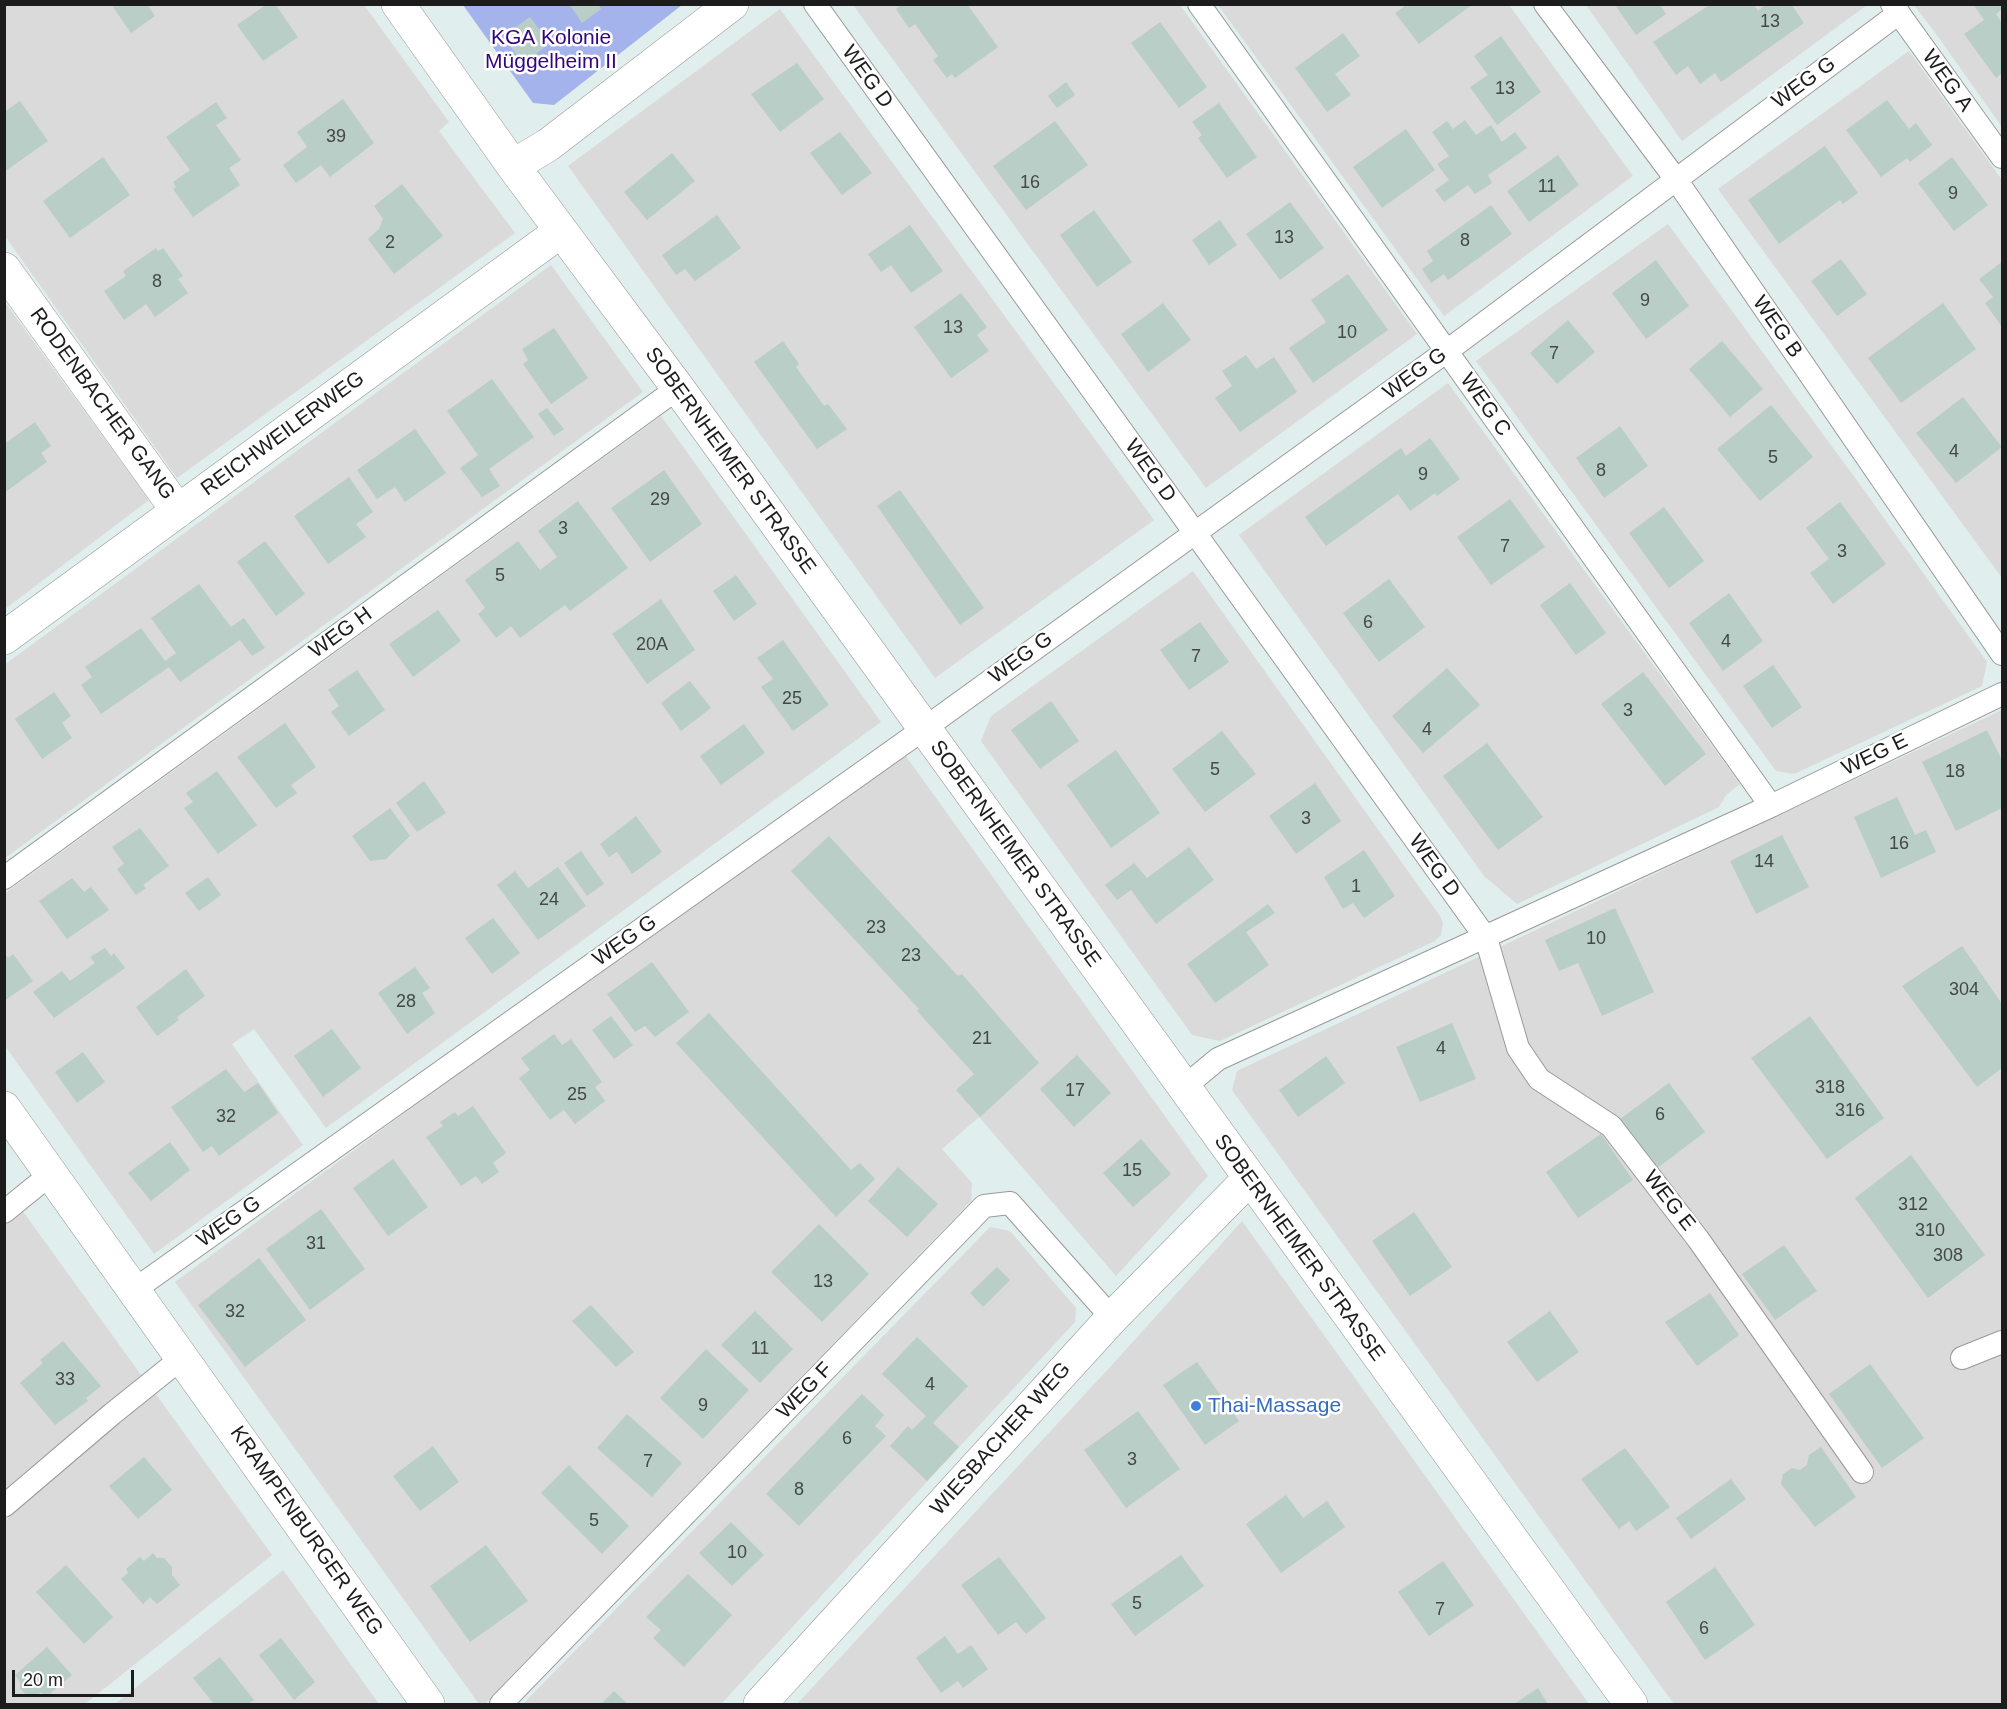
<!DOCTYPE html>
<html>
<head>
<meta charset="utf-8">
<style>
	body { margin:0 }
	#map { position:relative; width:2007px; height:1709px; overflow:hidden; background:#e1eeee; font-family:Arial,sans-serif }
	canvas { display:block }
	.frame { position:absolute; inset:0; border:6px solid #1c1c1c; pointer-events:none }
	.scale { position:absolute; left:12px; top:1670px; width:122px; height:27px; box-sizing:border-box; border:3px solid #1c1c1c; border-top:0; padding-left:8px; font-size:18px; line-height:21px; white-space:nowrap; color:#1c1c1c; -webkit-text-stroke:4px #fff; paint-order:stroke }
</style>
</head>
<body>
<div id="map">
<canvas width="2007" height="1709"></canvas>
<div class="frame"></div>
<div class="scale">20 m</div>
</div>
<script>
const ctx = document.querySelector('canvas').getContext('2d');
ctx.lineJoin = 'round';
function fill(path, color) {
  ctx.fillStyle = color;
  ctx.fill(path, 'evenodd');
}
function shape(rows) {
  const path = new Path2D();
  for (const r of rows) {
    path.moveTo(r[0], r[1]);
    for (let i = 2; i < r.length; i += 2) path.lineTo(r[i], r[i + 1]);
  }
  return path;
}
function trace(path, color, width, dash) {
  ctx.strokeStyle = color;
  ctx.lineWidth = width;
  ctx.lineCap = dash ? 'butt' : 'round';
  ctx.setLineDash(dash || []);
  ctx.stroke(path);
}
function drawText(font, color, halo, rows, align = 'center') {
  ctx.font = font + ' Arial,sans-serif';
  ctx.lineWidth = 5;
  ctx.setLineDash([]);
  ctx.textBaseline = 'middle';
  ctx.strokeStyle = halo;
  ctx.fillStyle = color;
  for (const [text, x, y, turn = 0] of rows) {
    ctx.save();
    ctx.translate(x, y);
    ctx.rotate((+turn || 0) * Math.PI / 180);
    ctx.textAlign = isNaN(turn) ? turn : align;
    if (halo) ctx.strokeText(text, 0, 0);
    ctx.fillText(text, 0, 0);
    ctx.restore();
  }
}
fill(shape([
	[4,5,364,5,449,122,439,131,515,233,177,478,5,236],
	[853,5,1180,5,1417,334,1206,488],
	[1218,5,1509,5,1633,176,1444,316],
	[1586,5,1867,5,1682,141],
	[1914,5,2002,5,2002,127,1934,31],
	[780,9,1154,520,935,678,568,166],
	[1909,51,2002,180,2002,578,1718,189],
	[1668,224,1853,475,1987,662,1982,686,1794,774,1776,771,1476,361],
	[551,265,643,392,5,858,4,665],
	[4,301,149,500,5,609,4,609],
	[1448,383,1740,784,1726,795,1719,807,1517,904,1484,876,1239,535],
	[661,416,881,722,326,1128,254,1029,232,1044,303,1145,154,1254,5,1046,4,894],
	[1193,571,1440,916,1443,923,1441,935,1435,941,1220,1041,1192,1035,981,741,991,716],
	[2002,710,2002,1704,1674,1704,1232,1090,1237,1071],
	[900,748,1208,1176,1116,1276,979,1117,942,1149,972,1183,971,1201,485,1704,479,1704,175,1282],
	[19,1206,144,1379,5,1498,5,1218],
	[1242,1221,1589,1704,797,1704,1111,1366],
	[990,1227,1010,1231,1076,1308,1075,1322,721,1704,523,1704],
	[155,1393,272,1555,85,1704,5,1704,4,1522],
	[283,1570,379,1704,115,1704,224,1617]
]), '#d9dad9');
fill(shape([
	[463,5,682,5,554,105,533,103]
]), '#a4b3ec');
fill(shape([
	[116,4,147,4,155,16,131,33,113,7],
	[267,4,275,4,298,37,263,61,237,25],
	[569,4,598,4,601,9,582,23],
	[902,4,967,4,998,47,955,78,952,74,947,78,933,60,938,56,915,24,909,28,896,9],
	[1408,4,1473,4,1419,44,1395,13],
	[1711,4,1753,4,1758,11,1766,4,1791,4,1804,23,1721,82,1715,73,1700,84,1688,66,1676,75,1653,42],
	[1973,4,2002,4,2002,9,1996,14,2002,23,2002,73,1996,78,1964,34,1984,20],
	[1615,5,1660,5,1666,14,1636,35],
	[530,17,550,43,523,64,503,36],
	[1160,22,1207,87,1179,108,1131,43],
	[1343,33,1360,56,1335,74,1351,95,1327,112,1295,68],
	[1501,36,1541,92,1497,125,1470,87,1488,75,1474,56],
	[797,63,824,99,780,132,751,94],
	[1066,82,1075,95,1057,108,1048,96],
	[343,99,374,143,330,177,321,165,296,183,283,165,307,147,297,132],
	[1887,100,1909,129,1916,123,1932,145,1910,162,1907,158,1881,177,1846,130],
	[20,101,48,141,4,172,4,112],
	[216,102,227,118,216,125,241,160,229,168,240,185,193,217,173,189,176,187,173,182,190,170,166,137],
	[1219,103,1257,157,1227,178,1198,138,1202,135,1192,122],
	[1465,120,1476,135,1491,125,1502,142,1515,132,1527,148,1488,175,1492,183,1475,194,1468,185,1444,202,1435,190,1449,180,1437,164,1449,156,1432,132,1447,121,1453,129],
	[1055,121,1088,165,1026,210,993,166],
	[1406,129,1435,170,1382,208,1353,167],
	[840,132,872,173,842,195,810,153],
	[1825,146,1858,193,1843,204,1840,200,1779,244,1748,200],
	[672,153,695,181,647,220,624,192],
	[1558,155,1579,185,1529,222,1507,191],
	[103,157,130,195,70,238,43,201],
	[1952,157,1988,205,1954,231,1918,183],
	[402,184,443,236,394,274,368,239,379,229,383,219,374,206],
	[1290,202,1324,248,1280,280,1246,234],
	[1491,205,1512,234,1448,280,1444,274,1431,283,1422,269,1433,261,1427,251],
	[1094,210,1132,262,1097,287,1060,235],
	[717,215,741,248,695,281,685,269,676,275,662,255],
	[1220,220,1237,245,1209,265,1192,240],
	[910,225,943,271,911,293,891,265,881,272,868,254],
	[156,248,158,251,163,248,183,276,178,279,188,293,155,317,146,304,124,320,104,291,126,276,123,271],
	[1841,259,1867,294,1837,316,1811,281],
	[1656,260,1689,306,1646,339,1612,293],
	[2002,262,2002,327,1985,303,1993,297,1979,279],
	[1348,274,1388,330,1313,383,1289,348,1326,322,1311,300],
	[961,293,987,327,977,335,989,351,951,378,914,327],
	[1163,303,1191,340,1148,372,1121,334],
	[1943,303,1976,349,1901,403,1868,358],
	[1568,320,1595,352,1557,384,1530,353],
	[554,328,588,378,551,404,523,364,528,360,522,349],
	[783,341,799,364,796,367,824,406,828,404,847,429,817,449,754,362],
	[1722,341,1763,389,1730,417,1689,369],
	[1246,355,1256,369,1274,357,1297,392,1240,432,1215,398,1232,386,1222,371],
	[492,379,534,437,489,469,500,486,482,497,460,468,478,455,447,411],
	[1963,397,2002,447,1956,483,1916,433],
	[1771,405,1813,457,1760,501,1717,449],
	[547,408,564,429,554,436,538,414],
	[35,422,51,446,41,453,47,462,4,493,4,444],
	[1620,426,1648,466,1604,498,1576,458],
	[415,429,446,473,405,502,395,487,377,499,357,470],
	[1430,438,1460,479,1437,496,1435,493,1410,511,1398,494,1326,546,1305,517,1401,448,1406,456],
	[664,470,702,524,650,562,611,508],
	[349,477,373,512,356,524,366,537,328,564,294,516],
	[900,490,984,608,960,625,877,506],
	[1510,499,1545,547,1491,585,1457,537],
	[578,501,628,568,570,611,565,605,520,638,511,626,496,638,478,614,485,608,465,580,518,541,540,570,557,557,538,531],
	[1840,502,1886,564,1833,604,1810,573,1829,559,1806,528],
	[1664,507,1704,561,1669,588,1629,533],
	[265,541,305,594,276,616,237,562],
	[736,575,757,604,734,621,713,591],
	[1389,579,1425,627,1379,662,1343,613],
	[1570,583,1606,633,1576,655,1540,605],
	[199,584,231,627,244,618,265,648,252,656,240,640,180,682,169,667,101,714,81,685,92,677,85,667,141,628,165,661,176,653,151,618],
	[1729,593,1763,641,1723,671,1689,623],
	[661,599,695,650,647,684,612,634],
	[438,610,461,641,413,677,389,644],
	[1200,622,1229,662,1189,690,1160,650],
	[783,640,829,705,793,731,761,687,773,679,757,658],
	[1773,665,1802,707,1772,728,1743,686],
	[1447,668,1480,705,1423,753,1392,716],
	[357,670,385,710,349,736,331,712,339,706,328,690],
	[1643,672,1706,754,1665,786,1601,704],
	[690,681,711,708,681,731,661,703],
	[54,692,71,716,62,723,72,738,42,759,15,719],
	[1051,701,1079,741,1040,769,1011,730],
	[285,723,316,767,291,785,297,793,276,808,237,757],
	[744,724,765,753,721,785,700,756],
	[1987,730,2002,760,2002,808,1956,831,1922,762],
	[1222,731,1256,774,1205,812,1172,769],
	[1487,743,1543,817,1498,850,1443,776],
	[1116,750,1160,813,1111,848,1067,785],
	[217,771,257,825,218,854,184,808,193,802,186,793],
	[424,781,446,813,417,832,396,803],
	[1315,783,1341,821,1296,854,1269,816],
	[1897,797,1915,835,1926,830,1936,852,1881,878,1854,817],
	[390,808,410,836,386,859,370,861,352,836],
	[636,816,662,852,632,874,617,852,609,857,600,844],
	[140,828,169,866,143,885,146,888,136,895,117,869,124,864,112,847],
	[1782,835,1809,887,1756,914,1730,861],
	[829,836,958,976,962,974,1039,1063,980,1117,956,1090,974,1074,917,1011,919,1009,791,871],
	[1189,847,1214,880,1156,924,1131,890,1117,900,1105,885,1134,863,1147,878],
	[1364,850,1395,896,1364,918,1353,903,1343,909,1324,877],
	[581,851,604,884,587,896,564,863],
	[558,867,586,906,538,940,497,885,515,871,528,888],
	[208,877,221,895,199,911,185,893],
	[72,878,84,892,91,887,109,910,67,939,39,901],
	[1268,904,1275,913,1246,932,1269,965,1215,1003,1187,964],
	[1615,908,1654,992,1602,1016,1578,963,1559,971,1545,940],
	[493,918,520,953,492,974,465,938],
	[1962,946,2002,1004,2002,1068,1977,1087,1902,986],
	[105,948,111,956,114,953,125,968,54,1018,33,992,62,971,70,981,95,963,90,957],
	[4,952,8,958,13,954,33,981,4,1001],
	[652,962,689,1012,655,1037,645,1026,635,1032,607,994],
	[415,967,430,988,422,993,435,1013,407,1034,378,993],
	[186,969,205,996,177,1017,179,1020,157,1036,136,1007],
	[709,1013,851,1170,860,1163,875,1179,836,1217,676,1043],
	[611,1016,633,1045,614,1059,592,1030],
	[1810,1016,1884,1118,1827,1159,1751,1058],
	[1452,1023,1476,1079,1420,1102,1396,1047],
	[332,1029,361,1068,323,1097,294,1056],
	[554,1034,562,1045,571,1039,602,1082,595,1087,605,1101,575,1124,564,1110,550,1120,519,1078,530,1070,521,1058],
	[83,1052,105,1082,77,1103,55,1072],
	[1077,1055,1111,1093,1074,1127,1040,1089],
	[1326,1056,1345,1083,1298,1117,1279,1090],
	[226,1069,244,1092,258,1083,278,1113,219,1156,212,1146,203,1152,171,1107],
	[1669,1083,1705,1132,1656,1169,1620,1119],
	[473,1106,506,1153,493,1163,499,1172,482,1184,476,1176,461,1186,426,1137,443,1126,440,1122,455,1112,458,1116],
	[1601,1134,1633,1180,1578,1218,1546,1172],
	[1141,1139,1171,1174,1133,1207,1103,1173],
	[170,1142,190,1170,151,1201,128,1173],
	[1911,1155,1985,1255,1928,1298,1855,1198],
	[393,1159,428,1207,388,1236,353,1188],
	[898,1167,938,1204,907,1237,868,1201],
	[321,1209,365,1269,310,1310,266,1249],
	[1414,1212,1452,1267,1410,1296,1372,1241],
	[819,1224,869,1274,822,1322,771,1272],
	[1784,1245,1817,1291,1775,1320,1742,1274],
	[259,1258,306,1320,245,1367,198,1305],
	[997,1267,1010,1280,983,1307,970,1293],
	[1710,1293,1739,1335,1697,1366,1665,1322],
	[591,1305,634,1352,616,1367,572,1321],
	[755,1311,793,1349,760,1383,721,1345],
	[1550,1311,1579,1352,1537,1382,1507,1342],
	[917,1337,968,1386,933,1423,959,1447,927,1481,890,1446,908,1426,912,1430,926,1416,882,1374],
	[63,1341,101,1386,86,1398,88,1401,55,1425,20,1383,43,1363,40,1360],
	[706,1349,749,1390,703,1439,660,1398],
	[1197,1362,1239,1421,1205,1445,1163,1385],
	[1870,1364,1924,1438,1882,1468,1829,1394],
	[862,1394,884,1415,875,1426,886,1436,799,1526,766,1494],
	[1138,1411,1180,1469,1126,1508,1084,1450],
	[627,1414,682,1463,652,1497,597,1448],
	[433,1446,459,1482,420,1511,393,1476],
	[1821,1447,1856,1497,1815,1527,1781,1484,1783,1474,1792,1468,1800,1470,1807,1465,1809,1455],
	[1625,1448,1670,1507,1636,1531,1629,1521,1619,1529,1581,1479],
	[144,1457,172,1490,138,1519,109,1486],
	[569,1465,629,1526,602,1554,541,1493],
	[1731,1479,1746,1499,1691,1539,1676,1518],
	[1286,1495,1303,1518,1327,1501,1345,1527,1281,1573,1246,1524],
	[731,1522,764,1555,732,1586,699,1553],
	[486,1545,528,1601,470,1642,430,1586],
	[153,1553,157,1558,164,1558,172,1567,172,1575,180,1585,157,1604,150,1597,143,1604,121,1579,128,1573,126,1569,140,1557,144,1561],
	[1181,1555,1204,1586,1135,1636,1111,1604],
	[999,1557,1046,1618,1026,1634,1016,1622,998,1635,961,1585],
	[1443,1561,1474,1605,1429,1636,1398,1592],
	[66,1565,113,1617,84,1644,36,1592],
	[1715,1567,1755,1625,1705,1660,1666,1602],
	[688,1574,732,1615,684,1667,653,1638,661,1630,646,1617],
	[945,1636,958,1654,971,1645,988,1669,963,1688,958,1681,941,1693,916,1658],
	[281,1638,315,1682,294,1700,259,1655],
	[47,1647,72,1675,46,1697,41,1692,35,1697,26,1695,20,1688,20,1682,15,1675],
	[220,1657,254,1700,248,1704,214,1704,193,1678],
	[1538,1688,1548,1704,1514,1704],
	[614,1691,628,1704,601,1704]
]), '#bacec8');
const lane = shape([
	[815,4,1486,938,1518,1048,1539,1079,1611,1126,1698,1239,1862,1472],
	[1199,4,1771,806],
	[1545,4,1675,178,2002,654],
	[1892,4,2002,157],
	[4,878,678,388],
	[1183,1088,1218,1059,1771,806,2002,694],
	[4,1212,52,1173],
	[134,1290,925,728,1447,351,1899,13],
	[1962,1358,2002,1342],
	[4,1506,112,1414,183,1357],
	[501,1704,984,1206,1010,1203,1112,1318]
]);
const street = shape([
	[398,4,513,166,678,388,1631,1704],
	[513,166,548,145,732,4],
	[4,269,178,511],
	[4,638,561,231],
	[4,1108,428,1704],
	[760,1704,1112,1318,1249,1179]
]);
trace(lane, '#999', 24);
trace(street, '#999', 34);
trace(lane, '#fff', 22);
trace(street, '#fff', 33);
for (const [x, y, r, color] of [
	[1196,1406,6,"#3f7fe0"]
]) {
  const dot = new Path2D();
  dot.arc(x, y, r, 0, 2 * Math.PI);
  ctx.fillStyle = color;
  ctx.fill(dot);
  trace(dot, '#fff', 2);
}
drawText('18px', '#444847', null, [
	["13",1770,22],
	["13",1505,89],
	["39",336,137],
	["16",1030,183],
	["11",1547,187],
	["9",1953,194],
	["13",1284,238],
	["8",1465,241],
	["2",390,243],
	["8",157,282],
	["9",1645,301],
	["13",953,328],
	["10",1347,333],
	["7",1554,354],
	["4",1954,452],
	["5",1773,458],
	["8",1601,471],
	["9",1423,475],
	["29",660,500],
	["3",563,529],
	["7",1505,547],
	["3",1842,552],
	["5",500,576],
	["6",1368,623],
	["4",1726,642],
	["20A",652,645],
	["7",1196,657],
	["25",792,699],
	["3",1628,711],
	["4",1427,730],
	["5",1215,770],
	["18",1955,772],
	["3",1306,819],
	["16",1899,844],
	["14",1764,862],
	["1",1356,887],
	["24",549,900],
	["23",876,928],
	["10",1596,939],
	["23",911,956],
	["304",1964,990],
	["28",406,1002],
	["21",982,1039],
	["4",1441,1049],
	["318",1830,1088],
	["17",1075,1091],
	["25",577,1095],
	["316",1850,1111],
	["6",1660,1115],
	["32",226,1117],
	["15",1132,1171],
	["312",1913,1205],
	["310",1930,1231],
	["31",316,1244],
	["308",1948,1256],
	["13",823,1282],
	["32",235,1312],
	["11",760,1349],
	["33",65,1380],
	["4",930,1385],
	["9",703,1406],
	["6",847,1439],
	["3",1132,1460],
	["7",648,1462],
	["8",799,1490],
	["5",594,1521],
	["10",737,1553],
	["5",1137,1604],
	["7",1440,1610],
	["6",1704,1629]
]);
drawText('21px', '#31067f', '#fff', [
	["KGA Kolonie",551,38],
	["Müggelheim II",551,62]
]);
drawText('21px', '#1c1c1c', '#fff', [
	["WEG D",867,77,54],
	["WEG A",1947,81,54],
	["WEG G",1804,83,-36],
	["WEG B",1777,327,55],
	["WEG G",1415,374,-36],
	["RODENBACHER GANG",102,404,54],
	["WEG C",1485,405,55],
	["REICHWEILERWEG",283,434,-36],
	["SOBERNHEIMER STRASSE",730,461,54],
	["WEG D",1150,471,54],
	["WEG H",341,633,-36],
	["WEG G",1021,658,-36],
	["WEG E",1875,755,-26],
	["SOBERNHEIMER STRASSE",1015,854,54],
	["WEG D",1434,866,54],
	["WEG G",625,941,-35],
	["WEG E",1669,1201,52],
	["WEG G",229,1222,-35],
	["SOBERNHEIMER STRASSE",1299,1248,54],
	["WEG F",805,1391,-46],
	["WIESBACHER WEG",1001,1439,-48],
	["KRAMPENBURGER WEG",306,1531,55]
]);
drawText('21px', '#366cbe', '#fff', [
	["Thai-Massage",1208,1406]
], 'left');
</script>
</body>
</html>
